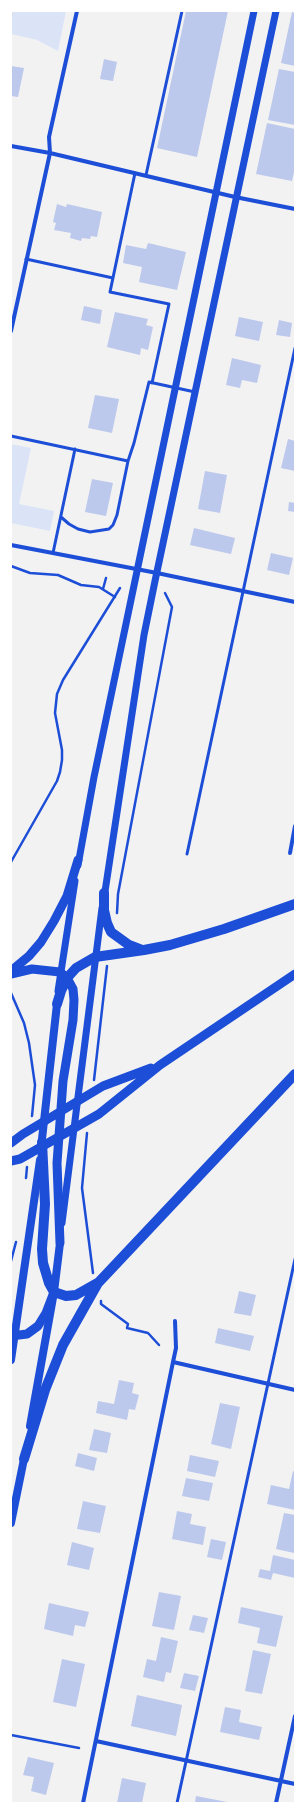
<!DOCTYPE html>
<html>
<head>
<meta charset="utf-8">
<style>
	body { margin:0 }
	#map { position:relative; width:306px; height:1814px; overflow:hidden; background:#f2f2f2; font-family:Montserrat,sans-serif }
	canvas { display:block }
	.frame { position:absolute; inset:0; border:12px solid #fff; pointer-events:none }
</style>
</head>
<body>
<div id="map">
<canvas width="306" height="1814"></canvas>
<div class="frame"></div>
</div>
<script>
const ctx = document.querySelector('canvas').getContext('2d');
ctx.lineJoin = 'round';
function fill(path, color) {
  ctx.fillStyle = color;
  ctx.fill(path, 'evenodd');
}
function shape(rows) {
  const path = new Path2D();
  for (const r of rows) {
    path.moveTo(r[0], r[1]);
    for (let i = 2; i < r.length; i += 2) path.lineTo(r[i], r[i + 1]);
  }
  return path;
}
function trace(path, color, width, dash) {
  ctx.strokeStyle = color;
  ctx.lineWidth = width;
  ctx.lineCap = dash ? 'butt' : 'round';
  ctx.setLineDash(dash || []);
  ctx.stroke(path);
}
fill(shape([
	[11,11,66,11,58,51,37,40,11,34],
	[11,444,31,448,19,504,54,511,50,531,11,523]
]), '#dbe4f7');
fill(shape([
	[186,11,228,11,197,157,157,148],
	[292,12,295,13,295,66,281,63],
	[104,59,117,62,113,81,100,79],
	[11,66,24,68,18,97,11,96],
	[279,69,295,72,295,125,268,120],
	[267,123,295,129,295,168,292,181,256,174],
	[57,204,66,207,67,204,102,212,97,237,91,236,90,239,82,238,81,241,70,238,71,233,54,230,56,223,53,222],
	[148,243,186,252,177,290,139,282,142,267,123,263,126,245,146,249],
	[84,306,102,310,100,324,81,320],
	[115,312,148,319,146,325,153,327,148,350,141,348,140,355,107,347],
	[239,317,263,322,259,341,235,336],
	[279,320,292,323,290,337,276,335],
	[232,358,261,365,257,383,242,380,240,388,226,385],
	[95,395,119,399,112,433,88,428],
	[288,439,295,441,295,471,281,468],
	[205,471,227,475,220,513,198,509],
	[92,479,113,483,106,516,85,512],
	[289,502,295,503,295,512,288,511],
	[194,528,235,538,231,554,190,545],
	[271,553,293,558,289,575,267,570],
	[239,1291,256,1295,251,1316,234,1313],
	[218,1328,254,1336,250,1351,215,1343],
	[119,1380,134,1383,132,1393,139,1395,135,1410,129,1409,127,1420,96,1413,98,1401,114,1404],
	[220,1403,240,1407,231,1449,211,1444],
	[94,1429,111,1433,107,1453,89,1450],
	[78,1453,97,1458,94,1471,75,1466],
	[190,1455,219,1461,215,1477,187,1471],
	[293,1471,295,1472,295,1510,267,1504,271,1485,289,1489],
	[186,1478,213,1483,209,1501,182,1496],
	[83,1501,106,1506,100,1533,77,1529],
	[177,1511,192,1514,190,1524,206,1527,203,1545,172,1539],
	[284,1513,295,1515,294,1553,276,1549],
	[211,1539,226,1542,222,1560,207,1557],
	[72,1542,94,1548,89,1570,67,1565],
	[273,1555,295,1560,295,1578,273,1573,271,1580,258,1577,260,1569,270,1571],
	[159,1592,181,1596,174,1630,152,1626],
	[49,1603,89,1612,85,1627,75,1625,73,1636,44,1629],
	[241,1607,283,1616,276,1647,257,1643,260,1628,238,1623],
	[193,1615,208,1618,204,1633,189,1630],
	[161,1637,178,1641,171,1673,166,1672,164,1682,143,1677,147,1659,156,1661],
	[253,1650,271,1654,262,1694,245,1691],
	[62,1659,85,1664,76,1707,53,1702],
	[184,1673,199,1676,195,1691,180,1688],
	[137,1695,182,1705,176,1736,131,1726],
	[225,1707,241,1710,239,1722,262,1727,259,1740,220,1732],
	[28,1757,54,1763,46,1795,31,1791,34,1777,23,1775],
	[122,1778,146,1783,142,1803,117,1803],
	[196,1796,227,1802,227,1803,195,1803]
]), '#bdc9ec');
trace(shape([
	[11,566,30,573,58,575,81,585,99,587,115,597],
	[103,589,106,578],
	[11,862,57,781,60,772,62,760,62,750,55,713,57,694,63,680,120,588],
	[117,913,118,894,172,607,165,593],
	[11,993,24,1023,29,1043,35,1085,32,1116],
	[94,1080,107,966],
	[87,1133,82,1188,93,1273],
	[26,1178,27,1167],
	[11,1261,16,1242],
	[101,1301,101,1304,128,1324,127,1328,148,1333,159,1345],
	[11,1735,79,1748]
]), '#1d4ed8', 2.5);
trace(shape([
	[135,173,110,292,169,304,152,383],
	[146,175,182,11],
	[26,259,113,278],
	[11,436,128,461,134,443,149,382,195,392],
	[61,517,69,524,78,529,90,532,109,529,113,525,117,515,128,461],
	[53,553,75,449],
	[187,854,295,348],
	[177,1803,295,1259]
]), '#1d4ed8', 3);
trace(shape([
	[11,146,50,153,235,197,295,209],
	[11,331,50,153,49,137,77,11],
	[11,545,157,573,295,602],
	[290,853,295,826],
	[173,1362,295,1390],
	[96,1741,295,1784],
	[83,1803,173,1362,176,1348,175,1321],
	[276,1803,295,1716]
]), '#1d4ed8', 4);
trace(shape([
	[78,865,94,777,254,11],
	[104,898,144,635,155,581,276,11],
	[58,991,75,881],
	[62,1223,102,908]
]), '#1d4ed8', 7);
trace(shape([
	[41,1148,57,1004],
	[11,1360,40,1160],
	[30,1426,54,1292,60,1243],
	[11,1523,25,1454]
]), '#1d4ed8', 8);
trace(shape([
	[11,971,29,956,41,942,54,921,67,896,78,860],
	[11,974,32,969,60,972,67,978,73,989,74,1000,73,1020,63,1081,57,1163,60,1243],
	[11,1143,23,1134,103,1086,151,1068],
	[11,1161,20,1159,99,1114,160,1065,295,974],
	[11,1336,27,1334,38,1326,46,1313,54,1292]
]), '#1d4ed8', 9);
trace(shape([
	[104,893,104,910,107,923,111,932,129,945,142,950],
	[57,1004,61,991,67,978,76,968,95,957,144,950,170,945,224,929,295,904],
	[42,1142,45,1204,42,1249,43,1263,49,1283,54,1292,66,1296,76,1295,99,1282,295,1074],
	[24,1459,45,1390,63,1345,98,1283]
]), '#1d4ed8', 10);
</script>
</body>
</html>
